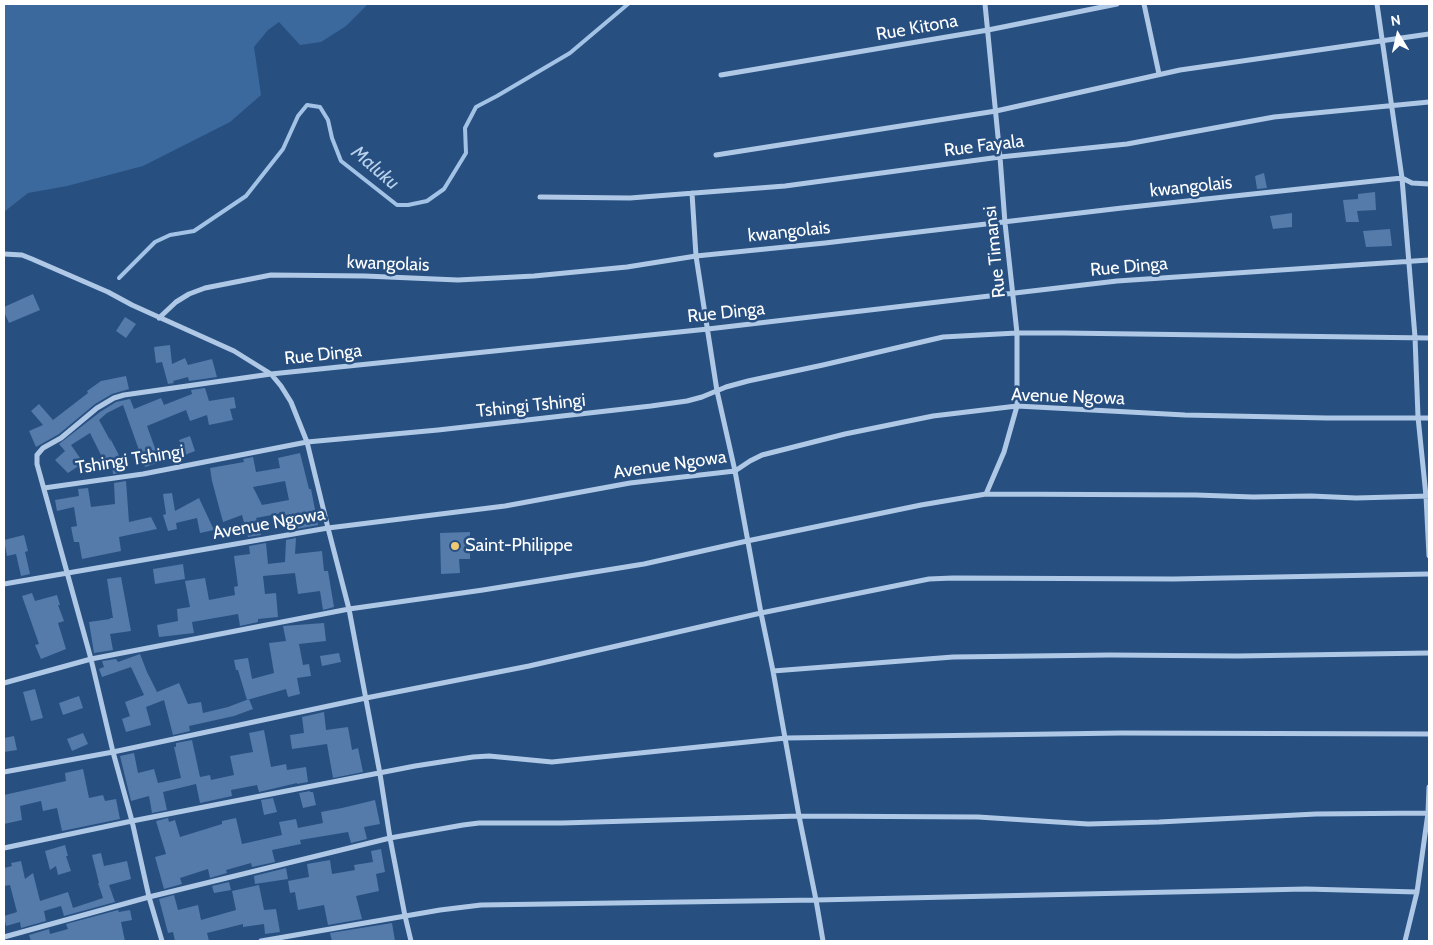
<!DOCTYPE html>
<html>
<head>
<meta charset="utf-8">
<style>
	body { margin:0 }
	#map { position:relative; width:1433px; height:945px; overflow:hidden; background:#274f80; font-family:Cabin,sans-serif }
	canvas { display:block }
	.frame { position:absolute; inset:0; border:5px solid #fff; pointer-events:none }
	.north { position:absolute; left:1373px; top:10px; width:50px; height:50px; -webkit-text-stroke:4px #274f80; paint-order:stroke; rotate:351deg; font-size:14px; font-weight:700; line-height:20px; text-align:center; color:#fff }
	.north::after { content:''; display:block; margin:auto; width:18px; height:22px; background:#fff; clip-path:polygon(50% 0,100% 100%,50% 72%,0 100%) }
</style>
</head>
<body>
<div id="map">
<canvas width="1433" height="945"></canvas>
<div class="frame"></div>
<div class="north">N</div>
</div>
<script>
const ctx = document.querySelector('canvas').getContext('2d');
ctx.lineJoin = 'round';
function fill(path, color) {
  ctx.fillStyle = color;
  ctx.fill(path, 'evenodd');
}
function shape(rows) {
  const path = new Path2D();
  for (const r of rows) {
    path.moveTo(r[0], r[1]);
    for (let i = 2; i < r.length; i += 2) path.lineTo(r[i], r[i + 1]);
  }
  return path;
}
function trace(path, color, width, dash) {
  ctx.strokeStyle = color;
  ctx.lineWidth = width;
  ctx.lineCap = dash ? 'butt' : 'round';
  ctx.setLineDash(dash || []);
  ctx.stroke(path);
}
function drawText(font, color, halo, rows, align = 'center') {
  ctx.font = font + ' Cabin,sans-serif';
  ctx.lineWidth = 5;
  ctx.setLineDash([]);
  ctx.textBaseline = 'middle';
  ctx.strokeStyle = halo;
  ctx.fillStyle = color;
  for (const [text, x, y, turn = 0] of rows) {
    ctx.save();
    ctx.translate(x, y);
    ctx.rotate((+turn || 0) * Math.PI / 180);
    ctx.textAlign = isNaN(turn) ? turn : align;
    if (halo) ctx.strokeText(text, 0, 0);
    ctx.fillText(text, 0, 0);
    ctx.restore();
  }
}
fill(shape([
	[4,4,368,4,346,26,321,42,300,45,279,22,268,30,254,47,261,95,230,122,143,166,67,186,28,193,4,212]
]), '#3c699d');
trace(shape([
	[119,278,155,242,170,235,194,231,246,196,283,149,298,116,307,105,320,107,328,120,332,138,341,161,397,205,408,205,427,201,444,189,466,153,465,128,476,107,497,96,570,53,628,4]
]), '#a3c3e6', 4);
fill(shape([
	[1264,173,1267,188,1257,189,1255,176],
	[1375,192,1376,210,1357,211,1359,222,1346,222,1343,200,1358,199,1358,194],
	[1292,213,1292,227,1273,229,1270,216],
	[1390,229,1392,246,1366,247,1363,231],
	[33,294,40,310,9,323,4,312,4,307],
	[125,317,136,324,126,338,116,331],
	[170,345,172,364,185,358,188,365,212,359,217,377,189,381,188,377,173,381,174,383,168,384,162,362,156,363,154,347],
	[126,376,129,389,112,394,95,404,59,434,36,447,29,431,43,425,31,411,39,404,53,420,88,393,87,391,101,381],
	[205,388,209,401,234,397,236,408,230,409,233,420,209,425,207,415,190,421,186,410,147,426,160,462,145,467,123,405,107,413,99,420,111,442,110,438,125,467,126,472,113,474,112,464,102,471,97,464,97,460,102,457,90,433,71,445,87,468,81,472,77,467,68,473,55,460,65,451,59,444,100,412,116,402,130,399,134,409,161,398,164,405,192,394,191,390],
	[190,436,195,451,185,455,179,440],
	[300,453,309,489,311,489,318,525,286,531,282,513,256,518,261,535,248,537,242,515,223,522,212,481,210,468,244,462,243,459,253,457,256,472,280,468,278,458],
	[285,481,289,500,262,505,253,487],
	[126,481,129,522,151,517,157,529,119,537,121,551,82,559,79,542,74,542,71,527,77,526,74,507,57,511,55,500,79,496,78,489,88,488,91,507,115,504,114,483],
	[172,493,175,511,199,498,214,530,200,533,197,518,176,523,177,529,168,531,163,515,166,514,163,494],
	[470,532,470,559,459,559,460,573,441,574,440,533],
	[24,535,28,551,25,552,30,574,21,576,16,554,7,556,4,540],
	[296,538,295,554,322,551,324,571,328,571,334,607,323,610,320,591,298,594,295,573,263,576,265,594,276,593,278,617,258,619,258,622,240,626,238,614,192,622,194,633,159,637,157,625,178,621,177,609,190,607,185,581,205,578,209,600,235,595,234,587,238,586,234,556,250,554,249,546,266,543,268,564,285,562,286,540],
	[183,564,185,579,155,584,153,569],
	[121,577,131,631,110,634,113,650,94,653,89,622,110,619,110,618,113,618,107,579],
	[32,593,35,601,57,595,60,605,58,605,64,621,58,623,66,649,41,659,35,645,39,644,22,596],
	[324,623,326,641,299,644,303,665,309,664,311,676,297,678,300,694,288,697,286,689,247,700,238,670,236,670,234,660,248,658,252,679,274,673,269,643,286,641,283,626],
	[339,653,341,662,322,666,320,656],
	[140,654,147,672,157,692,179,683,188,704,201,702,203,713,228,707,249,699,253,709,234,716,189,726,190,731,173,735,164,700,146,707,151,725,126,732,122,719,130,716,125,702,144,695,131,667,102,677,99,669,104,667,102,661,116,659,118,662],
	[35,689,43,718,31,721,23,692],
	[79,696,83,708,63,715,59,703],
	[324,712,326,730,348,727,352,750,358,748,363,772,333,778,327,744,292,749,290,735,304,733,302,717],
	[264,730,271,767,286,764,287,770,306,767,308,782,297,784,297,783,259,792,257,785,231,790,232,796,200,803,196,784,163,792,167,810,152,813,149,796,131,801,120,756,134,753,138,773,154,769,158,783,181,778,174,747,176,747,176,743,192,740,200,777,210,775,211,780,234,775,230,756,253,752,249,733],
	[83,733,88,744,72,751,67,739],
	[14,736,17,750,4,752,4,738],
	[83,769,89,798,103,795,105,801,116,799,120,819,62,831,57,808,43,811,41,801,20,806,22,820,4,824,4,795,66,781,65,773],
	[310,791,310,792,313,792,316,805,303,808,299,793],
	[273,798,277,812,264,815,261,800],
	[375,800,380,824,364,827,367,839,351,843,348,832,300,840,301,844,272,850,275,862,252,867,251,863,226,870,227,873,210,878,208,869,180,878,182,884,164,889,155,857,166,854,156,821,168,818,169,822,175,820,180,837,222,824,222,821,236,818,242,844,282,835,279,822,296,819,298,828,323,823,321,812,342,808],
	[65,845,68,856,66,856,71,871,58,875,56,866,50,870,45,851],
	[381,849,385,872,376,874,379,891,356,896,362,919,328,925,324,905,298,910,295,892,290,893,288,881,309,877,307,864,330,860,332,874,355,870,354,865,373,862,371,851],
	[101,853,104,866,127,861,131,879,109,885,115,902,64,916,61,906,44,911,46,921,21,928,20,922,6,926,4,916,17,912,10,885,4,886,4,868,12,866,11,863,21,861,25,879,33,873,40,901,68,892,73,908,103,898,98,883,99,883,92,855],
	[286,868,288,879,255,884,254,876],
	[229,882,231,890,214,893,212,886],
	[259,885,264,910,276,909,280,932,265,934,264,924,243,927,243,924,207,933,209,941,175,941,173,932,168,933,159,899,174,895,178,910,198,905,201,920,236,910,232,891],
	[118,910,119,912,130,910,132,920,121,922,125,941,31,941,29,935,49,929,50,934,68,929,66,924],
	[392,923,395,941,332,941,330,933]
]), '#547baa');
trace(shape([
	[985,4,1000,157,1005,223,1017,333,1017,406,1004,452,986,494],
	[1144,4,1159,74],
	[1377,4,1402,178,1415,337,1418,417,1426,496,1429,556],
	[721,75,988,30,1117,4],
	[716,155,996,111,1180,70,1429,34],
	[692,193,696,256,717,391,735,471,761,613,773,671,799,816,816,900,823,941],
	[540,197,630,198,785,186,1000,157,1127,144,1274,117,1429,102],
	[4,254,22,255,32,259,108,292,132,305,234,351,271,374,281,386,291,402,307,442,328,528,349,609,380,774,390,838,405,916,411,941],
	[159,318,176,302,189,294,205,288,271,275,365,276,458,280,534,276,627,267,696,256,825,243,1122,208,1402,178,1412,183,1429,184],
	[44,488,143,474,307,442,438,430,651,406,687,401,702,397,726,387,748,381,823,365,943,337,1017,333,1063,333,1429,338],
	[4,584,328,528,505,506,630,483,735,471,750,461,762,455,845,434,933,416,1017,406,1185,415,1327,418,1429,418],
	[773,671,953,657,1110,655,1238,656,1429,653],
	[4,683,91,659,349,609,483,590,644,564,747,541,921,505,986,494,1196,495,1253,497,1311,496,1356,498,1429,496],
	[4,772,113,752,366,698,529,666,761,613,929,579,953,578,1174,579,1429,574],
	[4,848,132,821,415,766,473,757,489,756,552,762,786,738,1121,733,1429,734],
	[4,937,149,897,390,838,463,825,479,823,562,823,799,816,978,817,1088,824,1159,822,1316,814,1429,813],
	[162,941,149,897,132,821,113,752,91,659,37,464,37,455,43,448,61,438,97,408,114,398,124,395,271,374,708,329,1117,281,1429,260],
	[261,941,440,910,481,905,816,900,1306,889,1417,892],
	[1405,941,1417,892,1428,813,1429,787]
]), '#aec8e6', 5);
for (const [x, y, r, color] of [
	[455,546,5,"#eec974"]
]) {
  const dot = new Path2D();
  dot.arc(x, y, r, 0, 2 * Math.PI);
  ctx.fillStyle = color;
  ctx.fill(dot);
  trace(dot, '#274f80', 2);
}
drawText('18px', '#fff', '#274f80', [
	["Rue Kitona",917,28,-10],
	["Rue Fayala",984,146,-7],
	["kwangolais",1191,187,-6],
	["kwangolais",789,232,-6],
	["Rue Timansi",995,252,-96],
	["kwangolais",388,264,2],
	["Rue Dinga",1129,267,-5],
	["Rue Dinga",726,313,-6],
	["Rue Dinga",323,355,-6],
	["Avenue Ngowa",1068,397,2],
	["Tshingi Tshingi",531,406,-6],
	["Tshingi Tshingi",130,460,-9],
	["Avenue Ngowa",670,465,-8],
	["Avenue Ngowa",269,524,-10]
]);
drawText('18px', '#fff', '#274f80', [
	["Saint-Philippe",465,546]
], 'left');
drawText('italic 19px', '#bad2ed', '#274f80', [
	["Maluku",375,168,41]
]);
</script>
</body>
</html>
